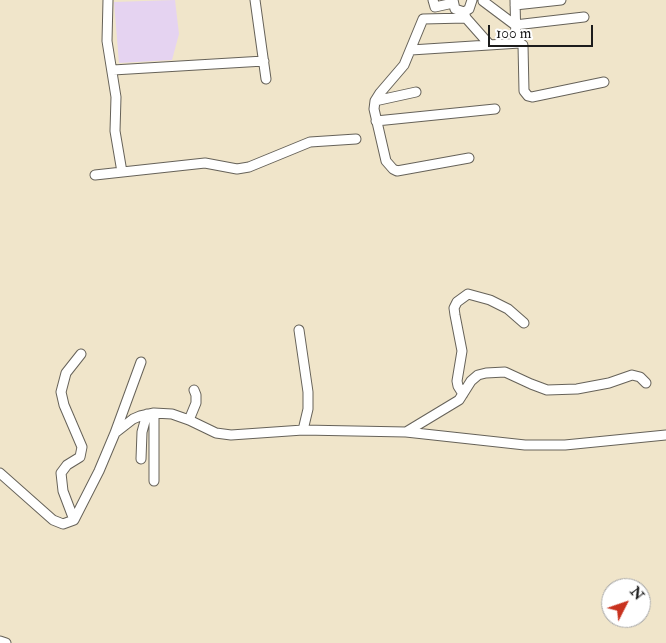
<!DOCTYPE html>
<html>
<head>
<meta charset="utf-8">
<style>
	body { margin:0 }
	#map { position:relative; width:666px; height:643px; overflow:hidden; background:#f0e5ca; font-family:"IM FELL Double Pica",serif }
	canvas { display:block }
	.north { position:absolute; left:601px; top:578px; width:50px; height:50px; box-sizing:border-box; background:#fff; border:1px solid #a4a4a4; border-radius:50%; rotate:49deg; font-size:14px; font-weight:700; line-height:20px; text-align:center; color:#1c1c1c }
	.north::after { content:''; display:block; margin:auto; width:18px; height:22px; background:#c8321e; clip-path:polygon(50% 0,100% 100%,50% 72%,0 100%) }
	.scale { position:absolute; left:488px; top:25px; width:105px; height:22px; box-sizing:border-box; border:2px solid #1c1c1c; border-top:0; padding-left:6px; font-size:15px; line-height:18px; white-space:nowrap; color:#1c1c1c; -webkit-text-stroke:4px #fff; paint-order:stroke }
</style>
</head>
<body>
<div id="map">
<canvas width="666" height="643"></canvas>
<div class="north">N</div>
<div class="scale">100 m</div>
</div>
<script>
const ctx = document.querySelector('canvas').getContext('2d');
ctx.lineJoin = 'round';
function fill(path, color) {
  ctx.fillStyle = color;
  ctx.fill(path, 'evenodd');
}
function shape(rows) {
  const path = new Path2D();
  for (const r of rows) {
    path.moveTo(r[0], r[1]);
    for (let i = 2; i < r.length; i += 2) path.lineTo(r[i], r[i + 1]);
  }
  return path;
}
function trace(path, color, width, dash) {
  ctx.strokeStyle = color;
  ctx.lineWidth = width;
  ctx.lineCap = dash ? 'butt' : 'round';
  ctx.setLineDash(dash || []);
  ctx.stroke(path);
}
fill(shape([
	[175,0,179,34,172,60,119,63,114,2]
]), '#e5d3f1');
const street = shape([
	[108,0,107,41,116,97,115,131,122,172],
	[255,0,266,79],
	[433,0,435,7,453,3],
	[453,0,455,9,464,12,469,9,472,0],
	[515,0,516,42],
	[483,1,515,25,584,17],
	[515,5,561,0],
	[464,12,466,18,423,19,404,65,380,93,375,101,374,109,386,161,393,169,397,171,469,158],
	[466,18,489,44],
	[411,50,520,43,523,45,524,91,528,96,532,97,604,82],
	[113,70,264,61],
	[375,101,416,92],
	[376,121,495,109],
	[95,175,205,163,237,169,249,167,310,142,356,139],
	[299,330,308,392,308,409,303,430],
	[463,394,458,386,457,381,462,351,455,315,454,308,457,302,468,294,490,300,508,309,524,323],
	[154,413,154,481],
	[189,420,196,403,196,395,194,390],
	[406,432,459,400,471,381,478,375,486,373,505,372,531,384,547,390,577,389,609,383,632,375,640,377,646,383],
	[115,433,133,419,140,416,154,413,172,414,189,420,216,433,231,435,303,430,406,432,525,445,565,445,666,435],
	[141,459,142,432,147,414],
	[0,473,53,520,63,524,74,520,99,471,115,433,141,362],
	[74,520,63,491,61,473,67,465,80,457,82,447,64,405,61,392,66,373,81,354],
	[0,641,6,643]
]);
trace(street, '#666259', 11);
trace(street, '#fff', 9);
</script>
</body>
</html>
